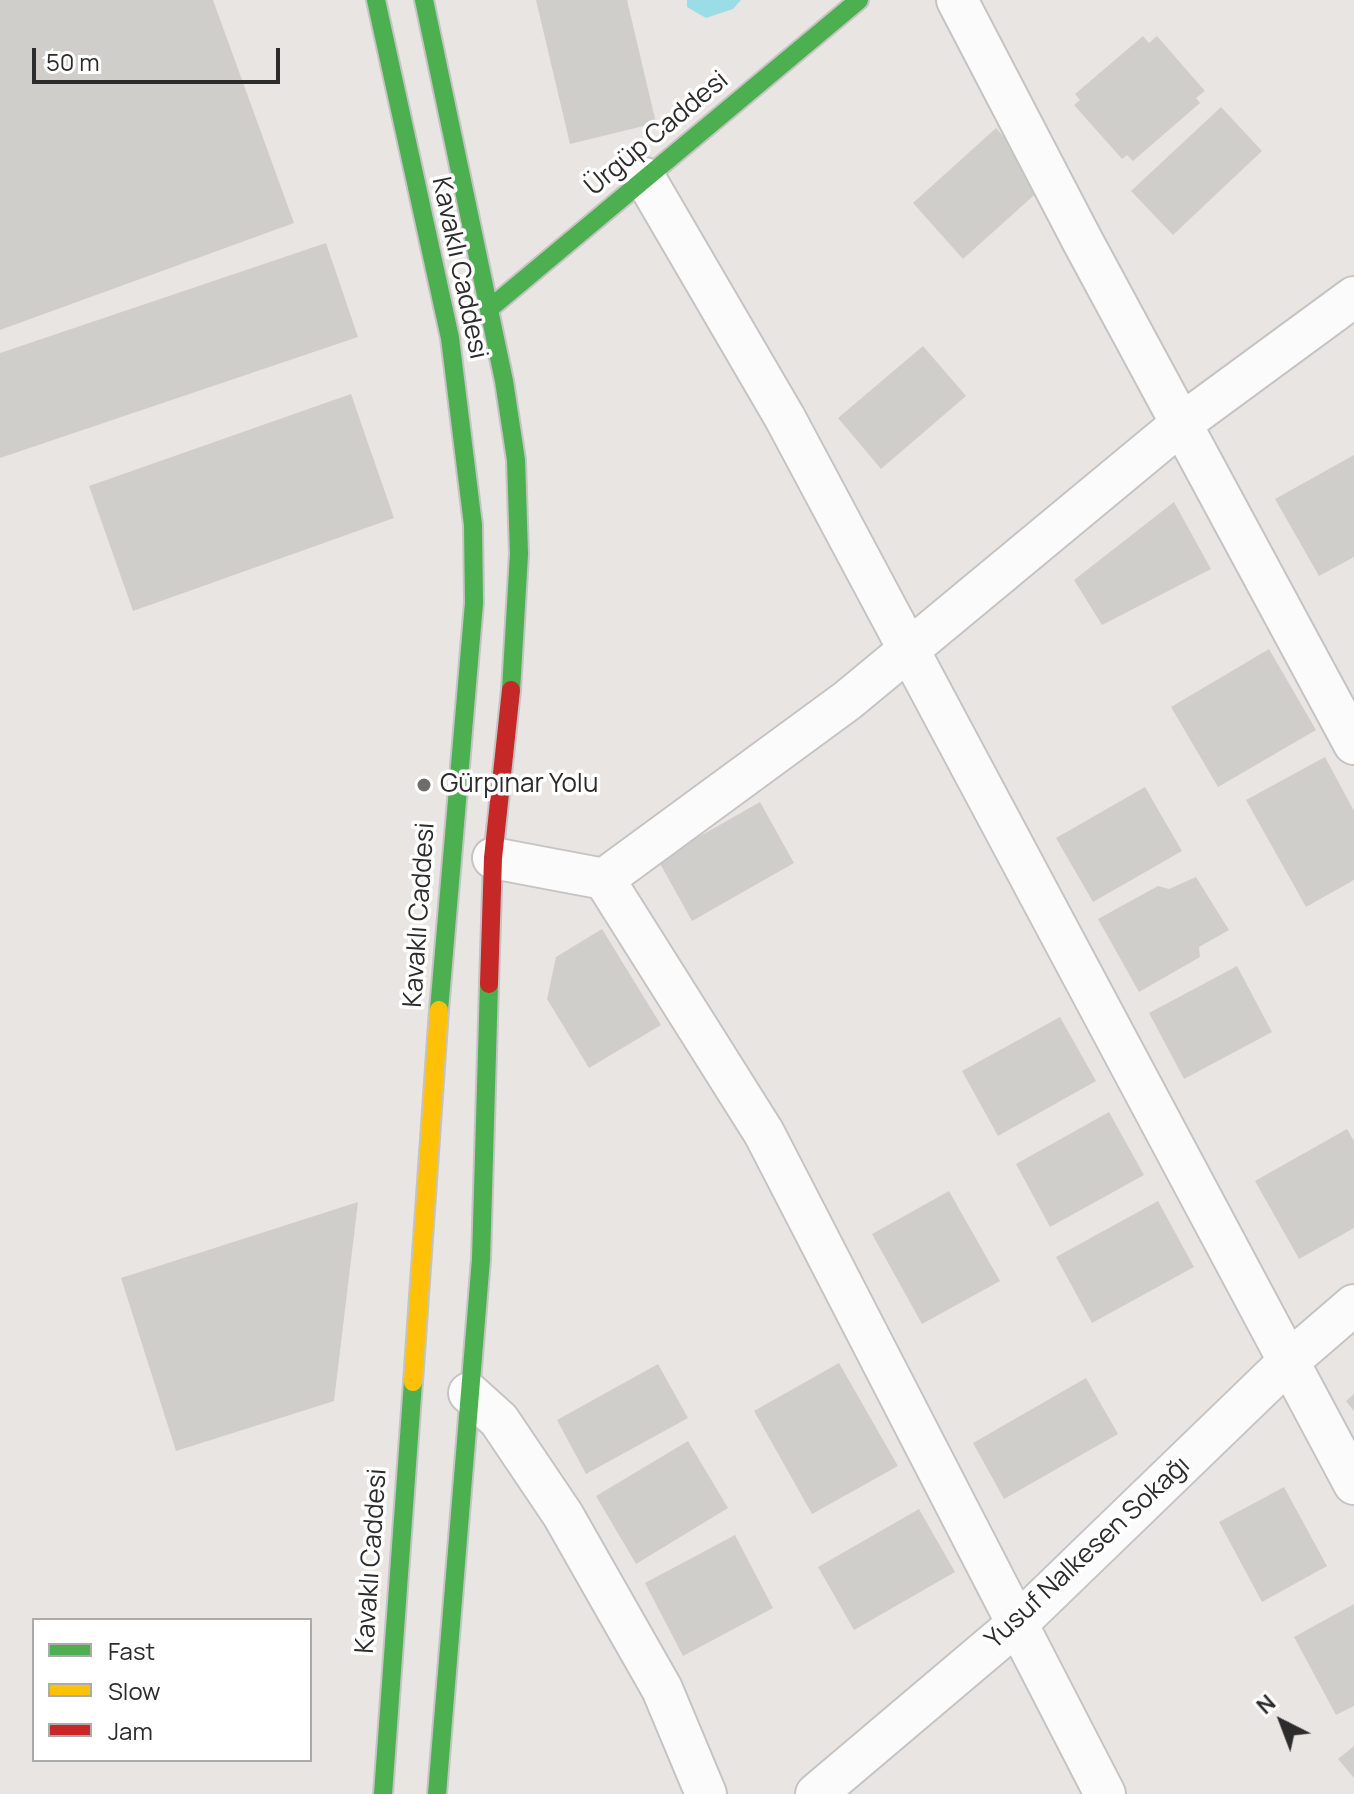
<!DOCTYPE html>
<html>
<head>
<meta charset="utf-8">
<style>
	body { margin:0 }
	#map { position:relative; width:1354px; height:1794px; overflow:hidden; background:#e9e5e2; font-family:Manrope,sans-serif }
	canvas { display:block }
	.legend { position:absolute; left:32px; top:1618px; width:280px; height:144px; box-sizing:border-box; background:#fff; border:2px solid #ababab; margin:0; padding:10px 14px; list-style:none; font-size:24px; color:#2c2c2c }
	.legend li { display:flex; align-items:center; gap:16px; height:40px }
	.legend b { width:40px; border:2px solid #ababab }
	.north { position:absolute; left:1242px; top:1682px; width:80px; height:80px; -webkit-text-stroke:6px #fff; paint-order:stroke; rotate:318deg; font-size:22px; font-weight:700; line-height:32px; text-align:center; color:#2c2c2c }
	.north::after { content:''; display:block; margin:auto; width:28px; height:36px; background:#2c2c2c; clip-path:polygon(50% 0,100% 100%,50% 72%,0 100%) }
	.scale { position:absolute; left:32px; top:48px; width:248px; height:36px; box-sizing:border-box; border:4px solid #2c2c2c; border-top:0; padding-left:10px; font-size:24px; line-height:28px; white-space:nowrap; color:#2c2c2c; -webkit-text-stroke:6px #fff; paint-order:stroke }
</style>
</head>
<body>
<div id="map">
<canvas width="1354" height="1794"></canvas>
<ul class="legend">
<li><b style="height:10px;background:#4caf50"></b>Fast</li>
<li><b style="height:10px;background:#ffc107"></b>Slow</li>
<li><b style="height:10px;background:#c62828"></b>Jam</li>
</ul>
<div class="north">N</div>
<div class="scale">50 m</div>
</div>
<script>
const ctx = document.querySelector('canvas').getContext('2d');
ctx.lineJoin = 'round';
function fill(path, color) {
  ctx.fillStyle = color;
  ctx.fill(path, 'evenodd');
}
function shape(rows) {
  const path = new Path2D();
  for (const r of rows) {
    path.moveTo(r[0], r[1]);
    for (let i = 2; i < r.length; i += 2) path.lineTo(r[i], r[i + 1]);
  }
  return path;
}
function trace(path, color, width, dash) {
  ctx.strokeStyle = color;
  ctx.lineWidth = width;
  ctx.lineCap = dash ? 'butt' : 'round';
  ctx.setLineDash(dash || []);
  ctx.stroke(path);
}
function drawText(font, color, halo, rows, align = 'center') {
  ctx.font = font + ' Manrope,sans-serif';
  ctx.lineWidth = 7;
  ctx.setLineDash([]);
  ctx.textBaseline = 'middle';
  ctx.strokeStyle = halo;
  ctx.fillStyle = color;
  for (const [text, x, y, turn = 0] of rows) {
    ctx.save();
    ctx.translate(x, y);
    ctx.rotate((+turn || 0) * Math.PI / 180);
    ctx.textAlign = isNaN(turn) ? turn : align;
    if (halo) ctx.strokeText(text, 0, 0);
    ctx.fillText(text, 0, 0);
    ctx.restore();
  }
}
fill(shape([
	[687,0,741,0,733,9,706,18,687,7]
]), '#9bdde6');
fill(shape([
	[0,0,213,0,294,223,0,330],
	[536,0,627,0,656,123,570,144],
	[1143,36,1149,43,1157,36,1205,91,1196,98,1200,103,1133,161,1127,155,1122,159,1074,105,1080,100,1075,94],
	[1221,107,1262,151,1173,235,1131,191],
	[996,128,1031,167,1041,189,963,259,913,203],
	[326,243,358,337,0,458,0,353],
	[923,346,966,396,881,469,838,418],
	[351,394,394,518,133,611,89,486],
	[1354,455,1354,557,1319,576,1275,499],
	[1174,502,1211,569,1102,625,1074,580],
	[1269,649,1316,730,1218,787,1171,707],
	[1325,757,1354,811,1354,880,1306,907,1246,800],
	[1145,787,1182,851,1093,902,1056,838],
	[760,802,794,863,692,921,658,860],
	[1196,877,1229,930,1199,947,1200,957,1139,992,1098,919,1158,886,1169,889],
	[602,929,661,1025,589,1068,547,999,556,957],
	[1237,966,1272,1032,1184,1079,1149,1013],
	[1060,1017,1096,1081,998,1136,962,1071],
	[1109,1112,1144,1175,1050,1227,1016,1164],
	[1347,1129,1354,1141,1354,1228,1299,1259,1255,1181],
	[949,1191,1000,1281,922,1324,872,1234],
	[1158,1201,1194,1267,1092,1323,1056,1257],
	[358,1202,334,1401,176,1451,121,1278],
	[839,1363,898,1466,812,1514,754,1411],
	[658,1364,688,1418,586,1474,557,1420],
	[1086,1378,1118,1434,1004,1499,973,1443],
	[1354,1394,1354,1411,1346,1401],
	[688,1441,728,1508,636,1564,596,1496],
	[1284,1487,1327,1566,1262,1602,1219,1522],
	[919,1509,955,1572,854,1630,818,1567],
	[735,1535,773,1608,683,1656,645,1583],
	[1354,1604,1354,1706,1336,1715,1294,1637],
	[1354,1746,1354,1778,1338,1759]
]), '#d0cecb');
const street = shape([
	[957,0,1082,240,1354,744],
	[645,178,785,418,1354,1484],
	[493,858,604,879,848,700,1181,424,1354,297],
	[604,879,764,1133,1105,1794],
	[469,1393,499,1420,563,1515,662,1689,706,1794],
	[816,1794,1017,1624,1289,1361,1354,1305]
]);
const fast = shape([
	[376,0,450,338,473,525,474,603,439,1010],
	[424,0,504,381,516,460,519,554,511,690],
	[489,309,859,0],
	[383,1794,413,1382],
	[437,1794,481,1259,489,984]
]);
const slow = shape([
	[413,1382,439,1010]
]);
const jam = shape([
	[489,984,493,858,511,690]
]);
trace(street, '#c5c4c4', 44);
trace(fast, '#c5c4c4', 22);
trace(slow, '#c5c4c4', 22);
trace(jam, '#c5c4c4', 22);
trace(street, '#fcfbfb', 40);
trace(fast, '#4caf50', 18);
trace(slow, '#ffc107', 18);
trace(jam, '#c62828', 18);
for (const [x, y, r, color] of [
	[424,785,8,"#6e6d6c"]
]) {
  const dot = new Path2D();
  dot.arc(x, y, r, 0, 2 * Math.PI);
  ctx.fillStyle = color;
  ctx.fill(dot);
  trace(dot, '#fff', 3);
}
drawText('26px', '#2c2c2c', '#fff', [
	["Ürgüp Caddesi",657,134,-40],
	["Kavaklı Caddesi",459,268,78],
	["Kavaklı Caddesi",420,915,-86],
	["Yusuf Nalkesen Sokağı",1088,1553,-43],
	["Kavaklı Caddesi",372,1561,-86]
]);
drawText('26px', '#2c2c2c', '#fff', [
	["Gürpınar Yolu",440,785]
], 'left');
</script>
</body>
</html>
